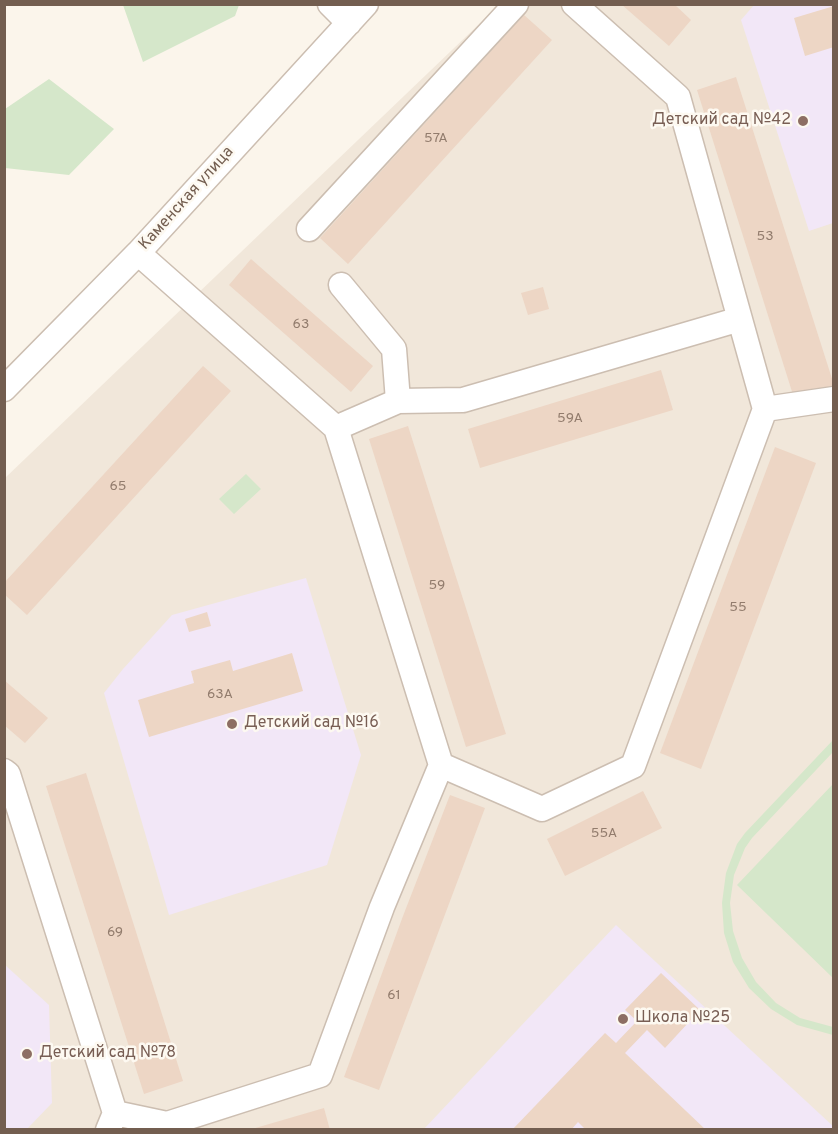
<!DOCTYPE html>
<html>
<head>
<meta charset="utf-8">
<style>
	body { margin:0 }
	#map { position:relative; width:838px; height:1134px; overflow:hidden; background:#fbf5eb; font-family:Overpass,sans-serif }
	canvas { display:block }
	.frame { position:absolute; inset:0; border:6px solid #735e50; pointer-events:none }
</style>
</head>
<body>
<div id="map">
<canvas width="838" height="1134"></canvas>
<div class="frame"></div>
</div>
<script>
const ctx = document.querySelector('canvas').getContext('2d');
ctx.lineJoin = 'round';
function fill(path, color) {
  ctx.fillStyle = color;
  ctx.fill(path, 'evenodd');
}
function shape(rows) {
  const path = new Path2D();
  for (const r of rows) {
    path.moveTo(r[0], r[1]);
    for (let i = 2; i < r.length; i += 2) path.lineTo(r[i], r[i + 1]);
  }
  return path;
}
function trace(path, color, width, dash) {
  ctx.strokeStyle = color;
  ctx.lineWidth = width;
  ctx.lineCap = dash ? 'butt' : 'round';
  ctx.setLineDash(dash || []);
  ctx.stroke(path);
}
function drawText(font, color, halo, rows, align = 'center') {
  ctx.font = font + ' Overpass,sans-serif';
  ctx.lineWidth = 5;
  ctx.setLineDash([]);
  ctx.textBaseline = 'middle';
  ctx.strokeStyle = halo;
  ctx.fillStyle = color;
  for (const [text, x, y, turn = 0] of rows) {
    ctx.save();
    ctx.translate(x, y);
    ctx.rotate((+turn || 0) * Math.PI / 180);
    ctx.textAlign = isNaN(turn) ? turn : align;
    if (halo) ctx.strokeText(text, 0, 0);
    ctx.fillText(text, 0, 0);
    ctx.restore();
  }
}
fill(shape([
	[499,5,833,5,833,1129,5,1130,5,478]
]), '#f1e7da');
fill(shape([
	[754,5,833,5,833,223,809,231,741,20],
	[306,578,361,755,327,865,169,915,104,693,123,669,172,615],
	[616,925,834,1127,833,1130,423,1130],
	[4,964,49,1005,52,1103,27,1129,5,1129]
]), '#f2e7f7');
fill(shape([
	[123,5,123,4,239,5,235,16,143,62],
	[49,79,114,129,69,175,5,168,5,109],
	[246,474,261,489,234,514,219,499],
	[833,740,833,752,752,838,745,848,734,875,730,903,733,931,742,958,756,982,776,1003,800,1018,833,1027,833,1035,797,1025,771,1009,749,988,733,962,724,933,722,903,726,873,737,844,745,833],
	[833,784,833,978,737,885]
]), '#d5e7ca');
fill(shape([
	[621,4,674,4,691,20,669,46],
	[834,6,834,47,805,56,794,18],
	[524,15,552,40,348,264,320,238],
	[736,77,834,385,794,398,697,90],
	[251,259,373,366,351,392,229,285],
	[543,287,549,309,528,315,521,293],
	[203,366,231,391,27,615,4,594,4,583],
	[661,370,673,410,480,468,468,429],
	[408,426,506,734,466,747,369,439],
	[775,447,816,463,701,769,660,753],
	[207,612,211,626,189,632,185,619],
	[292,653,303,691,149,737,138,700,194,683,191,671,230,660,233,671],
	[4,680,48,718,25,743,4,725],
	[86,773,183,1081,144,1094,46,786],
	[643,791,662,828,565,876,547,839],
	[450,795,485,808,379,1090,344,1077,403,916],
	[661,973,700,1010,665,1048,647,1030,625,1053,706,1130,586,1130,578,1122,571,1130,512,1130,605,1033,616,1043,637,1021,625,1010],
	[324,1108,330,1130,252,1130,252,1129]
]), '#edd6c5');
const minor = shape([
	[330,4,349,23],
	[309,229,516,4],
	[341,285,394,349,398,401],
	[4,389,138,253,366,4],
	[765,409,834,399],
	[336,428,398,401,463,400,740,319],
	[441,765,542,809,633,766,765,409,678,97,574,4],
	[4,771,8,774,115,1113,108,1130],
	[115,1113,167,1124,320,1075,382,907,441,765,336,428,138,253]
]);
trace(minor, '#ccbeb1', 27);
trace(minor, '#fff', 24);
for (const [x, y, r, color] of [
	[803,121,6,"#8d6e63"],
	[232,724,6,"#8d6e63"],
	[623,1019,6,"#8d6e63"],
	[27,1054,6,"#8d6e63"]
]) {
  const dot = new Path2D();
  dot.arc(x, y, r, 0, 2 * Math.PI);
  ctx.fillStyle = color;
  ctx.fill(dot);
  trace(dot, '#fdf9f1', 2);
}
drawText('14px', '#927c6d', null, [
	["57А",436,139],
	["53",765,237],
	["63",301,325],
	["59А",570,419],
	["65",118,487],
	["59",437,586],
	["55",738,608],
	["63А",220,695],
	["55А",604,834],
	["69",115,933],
	["61",394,996]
]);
drawText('16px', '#785e54', '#fdf9f1', [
	["Детский сад №42",791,121,"right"],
	["Детский сад №16",244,724],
	["Школа №25",635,1019],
	["Детский сад №78",39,1054]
], 'left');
drawText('16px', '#735e50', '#fdf9f1', [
	["Каменская улица",187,199,-48]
]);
</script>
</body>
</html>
